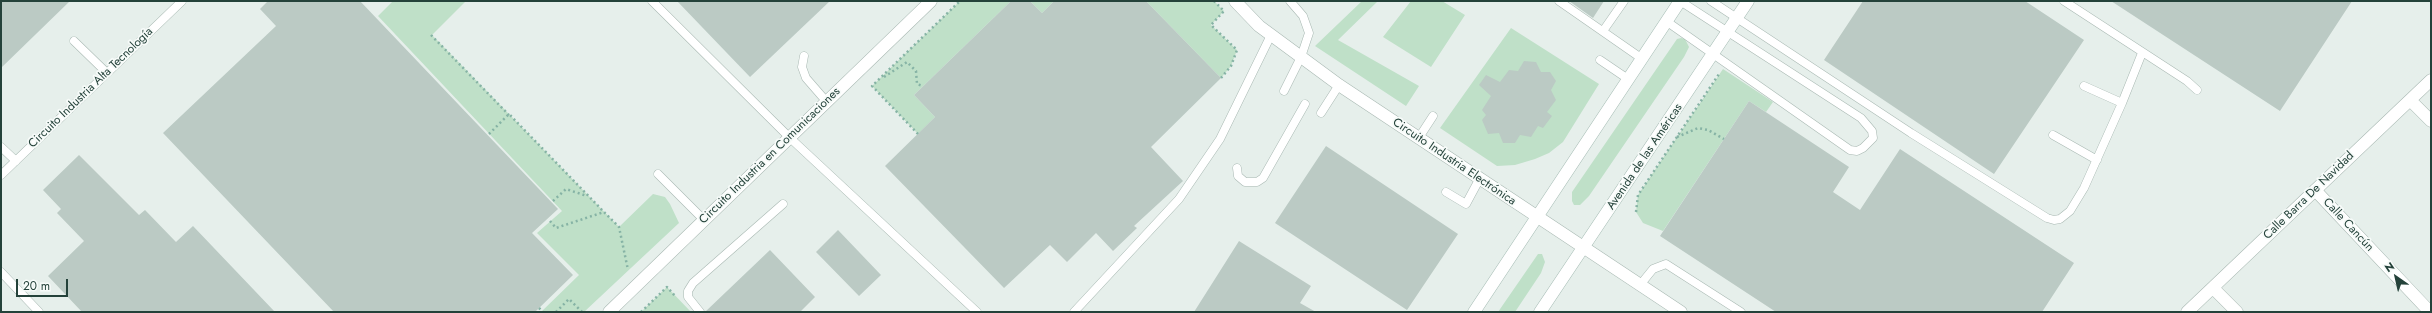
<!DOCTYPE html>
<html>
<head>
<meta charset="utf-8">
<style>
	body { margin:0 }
	#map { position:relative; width:2432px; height:313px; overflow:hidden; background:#e6efeb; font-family:Jost,sans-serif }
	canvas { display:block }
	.frame { position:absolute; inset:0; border:2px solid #24423a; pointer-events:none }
	.north { position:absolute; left:2376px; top:257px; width:40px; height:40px; -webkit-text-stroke:3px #f7fbf9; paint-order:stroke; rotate:326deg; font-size:11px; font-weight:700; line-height:16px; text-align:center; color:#24423a }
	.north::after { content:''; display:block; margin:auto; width:14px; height:18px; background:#24423a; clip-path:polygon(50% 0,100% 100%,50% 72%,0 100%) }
	.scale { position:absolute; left:16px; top:279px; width:52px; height:18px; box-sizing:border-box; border:2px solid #24423a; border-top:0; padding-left:5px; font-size:12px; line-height:14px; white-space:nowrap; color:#24423a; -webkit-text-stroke:3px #f7fbf9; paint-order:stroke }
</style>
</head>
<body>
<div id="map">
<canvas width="2432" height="313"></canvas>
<div class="frame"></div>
<div class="north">N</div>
<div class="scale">20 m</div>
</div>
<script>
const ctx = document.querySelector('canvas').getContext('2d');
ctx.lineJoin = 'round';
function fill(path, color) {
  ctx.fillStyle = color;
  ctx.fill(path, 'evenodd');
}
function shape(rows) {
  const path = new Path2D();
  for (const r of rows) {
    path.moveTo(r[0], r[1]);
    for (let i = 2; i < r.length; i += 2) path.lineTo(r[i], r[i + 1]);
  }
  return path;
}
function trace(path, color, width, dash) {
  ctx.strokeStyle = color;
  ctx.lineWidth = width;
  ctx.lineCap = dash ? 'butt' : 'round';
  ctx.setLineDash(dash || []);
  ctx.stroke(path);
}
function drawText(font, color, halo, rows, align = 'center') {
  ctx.font = font + ' Jost,sans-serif';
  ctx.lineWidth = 3.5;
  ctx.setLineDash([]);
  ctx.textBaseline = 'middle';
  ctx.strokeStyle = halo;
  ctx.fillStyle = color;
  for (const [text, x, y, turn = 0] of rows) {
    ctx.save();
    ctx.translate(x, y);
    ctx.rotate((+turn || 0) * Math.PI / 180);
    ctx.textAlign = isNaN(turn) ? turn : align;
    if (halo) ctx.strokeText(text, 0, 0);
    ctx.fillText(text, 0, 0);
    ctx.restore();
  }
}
fill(shape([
	[393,1,466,1,432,35,619,227,653,194,665,197,670,204,679,223,584,312,541,312,579,275,537,233,562,211,378,16],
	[960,1,1011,1,914,95,935,117,918,134,872,86],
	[1030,1,1054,1,1042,13],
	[1146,1,1214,1,1224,11,1211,25,1237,50,1231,66,1221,78],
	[1362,1,1378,1,1338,40,1419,86,1406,106,1315,46],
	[1411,1,1442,1,1465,15,1431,67,1383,37],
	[1511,28,1599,84,1563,142,1549,153,1535,159,1515,165,1497,166,1440,128],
	[1681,38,1685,39,1689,47,1684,57,1589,196,1580,205,1574,205,1572,201,1572,192,1677,39],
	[1723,69,1773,102,1766,112,1749,101,1663,231,1643,223,1636,212,1638,195],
	[1538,254,1542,254,1545,262,1541,273,1515,312,1498,312],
	[667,287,691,312,641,312]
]), '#bfe0c8');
fill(shape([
	[1,1,70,1,1,68],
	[268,1,360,1,558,209,532,233,573,275,535,312,334,312,163,133,276,26,260,9],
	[677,1,830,1,750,77],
	[1011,1,1030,1,1042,13,1054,1,1146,1,1221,78,1151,147,1183,181,1134,226,1137,228,1113,251,1096,233,1067,262,1050,245,1004,288,885,166,935,117,914,95],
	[1569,1,1604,1,1593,18],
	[1863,1,2025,1,2084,40,1994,174,1824,60],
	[2111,1,2352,1,2280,111],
	[1524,61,1536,62,1541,72,1550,72,1556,81,1551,90,1556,100,1547,112,1552,116,1543,128,1538,126,1531,137,1520,135,1515,143,1503,143,1499,133,1488,134,1482,120,1486,115,1482,110,1491,96,1479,85,1486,75,1500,82,1509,70,1518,71],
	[1749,101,1849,167,1833,192,1860,210,1900,149,2074,263,2042,312,1776,312,1660,236],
	[1326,146,1458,234,1407,310,1275,223],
	[79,155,139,215,145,210,176,242,193,226,275,312,82,312,48,276,84,241,57,213,61,209,43,190],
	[838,230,881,275,859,296,816,252],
	[1239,241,1311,286,1300,303,1316,312,1194,312],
	[770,250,815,297,800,312,705,312]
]), '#bbcac4');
const service = shape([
	[652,1,789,137,977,312],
	[1559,1,1641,58],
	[1711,1,1911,133,2047,218,2054,220,2060,219,2070,211,2084,188,2122,103,2084,86],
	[2064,1,2187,81,2197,90],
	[1666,21,1850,150,1857,151,1863,148,1873,138,1872,131,1861,118,1680,1],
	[1603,31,1624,1],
	[74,41,107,73],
	[804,56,802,67,806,78,826,101],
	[1600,60,1628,79],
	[1284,91,1301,57,1309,33,1303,16,1290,1],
	[2122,103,2142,53],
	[1321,113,1339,85],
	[2053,135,2097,160],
	[1418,139,1433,116],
	[1,147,16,161],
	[1237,168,1238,176,1245,182,1257,182,1263,178,1305,104],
	[658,174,704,220],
	[1,175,182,1],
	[1446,192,1466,204,1480,178],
	[1,272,39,312],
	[1640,285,1653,269,1666,264,1741,312],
	[700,312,688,297,688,291,693,283,783,204],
	[1074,312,1179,199,1220,139,1271,35]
]);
const minor = shape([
	[2410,100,2431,121],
	[2315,190,2430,312],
	[2213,288,2237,312],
	[2187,312,2431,80]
]);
const tertiary = shape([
	[1235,1,1259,26,1339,85,1681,312],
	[609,312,931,1]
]);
const secondary = shape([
	[1474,312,1680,1],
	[1540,312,1748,1]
]);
trace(service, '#a8b8b2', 9);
trace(minor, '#a8b8b2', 13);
trace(tertiary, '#a8b8b2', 13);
trace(secondary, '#a4bbb3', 13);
trace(shape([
	[1214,1,1224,11,1211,25,1237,50,1231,66,1221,78],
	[431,35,509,115],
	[884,77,907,62,916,71,917,84,923,86],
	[489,134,509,114,604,212],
	[918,134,872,86,960,1],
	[1677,137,1698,128,1708,130,1724,139],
	[553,201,566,189,587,196],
	[1636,212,1638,195,1719,74],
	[550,221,556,228,604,212,619,227,628,270],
	[539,308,543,312],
	[556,312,569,299,582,312],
	[641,312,667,287,675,296]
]), '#86b3a5', 2.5, [2, 3]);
trace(service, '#fff', 8);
trace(minor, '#fff', 12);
trace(tertiary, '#fff', 12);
trace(secondary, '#fff', 12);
drawText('12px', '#24423a', '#f7fbf9', [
	["Circuito Industria Alta Tecnología",91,88,-44],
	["Circuito Industria en Comunicaciones",770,156,-44],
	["Avenida de las Américas",1645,157,-56],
	["Circuito Industria Electrónica",1454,162,34],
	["Calle Barra De Navidad",2309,196,-44],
	["Calle Cancún",2348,225,47]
]);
</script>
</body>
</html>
